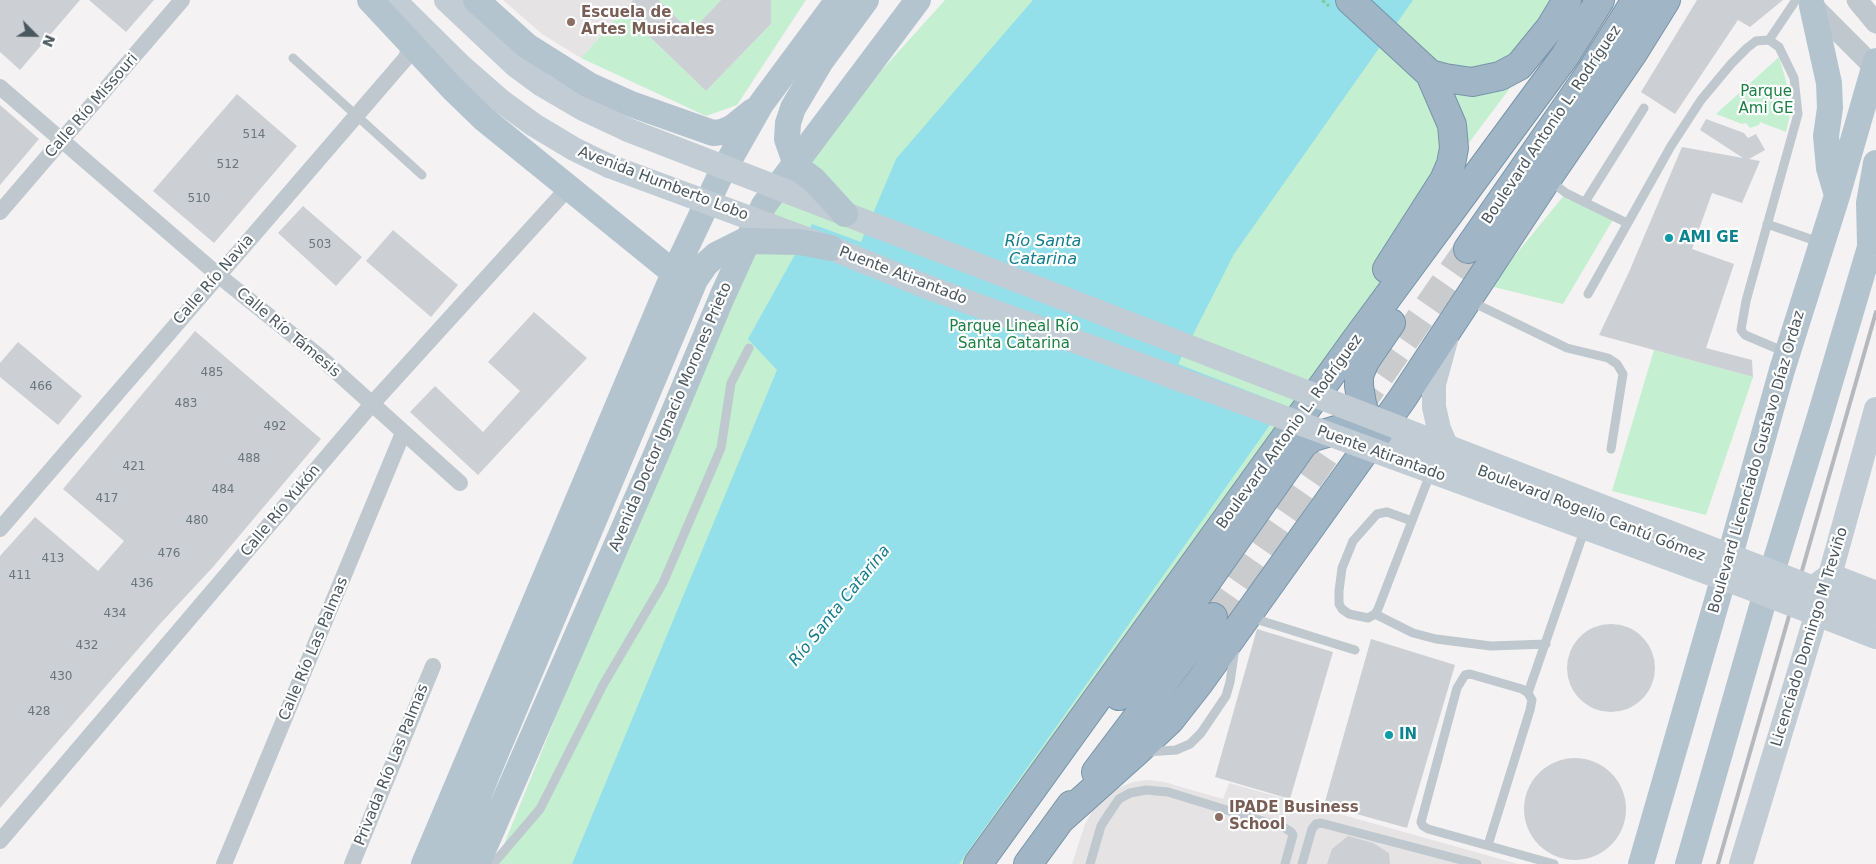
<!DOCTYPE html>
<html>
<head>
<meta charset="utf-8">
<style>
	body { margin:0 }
	#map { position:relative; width:1876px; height:864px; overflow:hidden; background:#f4f2f2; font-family:"DejaVu Sans",sans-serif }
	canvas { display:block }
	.north { position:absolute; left:10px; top:10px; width:50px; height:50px; -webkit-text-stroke:4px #fff; paint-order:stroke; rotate:113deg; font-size:14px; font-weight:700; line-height:20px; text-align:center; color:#4a575f }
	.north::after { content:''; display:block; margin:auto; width:18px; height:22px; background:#4a575f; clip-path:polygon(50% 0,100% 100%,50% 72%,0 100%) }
</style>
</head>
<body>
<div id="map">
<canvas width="1876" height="864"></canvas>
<div class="north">N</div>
</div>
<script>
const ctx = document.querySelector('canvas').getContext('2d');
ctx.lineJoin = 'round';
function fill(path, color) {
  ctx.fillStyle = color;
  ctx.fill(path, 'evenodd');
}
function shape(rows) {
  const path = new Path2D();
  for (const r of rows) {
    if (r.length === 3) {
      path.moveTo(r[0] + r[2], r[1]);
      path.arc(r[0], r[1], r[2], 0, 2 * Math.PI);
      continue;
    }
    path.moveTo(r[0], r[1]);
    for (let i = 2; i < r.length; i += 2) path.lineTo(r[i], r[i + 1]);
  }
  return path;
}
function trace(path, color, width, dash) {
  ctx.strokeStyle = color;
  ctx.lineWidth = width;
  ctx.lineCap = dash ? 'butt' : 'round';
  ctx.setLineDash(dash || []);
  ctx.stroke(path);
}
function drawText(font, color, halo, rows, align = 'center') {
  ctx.font = font + ' "DejaVu Sans",sans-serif';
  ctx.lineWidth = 4.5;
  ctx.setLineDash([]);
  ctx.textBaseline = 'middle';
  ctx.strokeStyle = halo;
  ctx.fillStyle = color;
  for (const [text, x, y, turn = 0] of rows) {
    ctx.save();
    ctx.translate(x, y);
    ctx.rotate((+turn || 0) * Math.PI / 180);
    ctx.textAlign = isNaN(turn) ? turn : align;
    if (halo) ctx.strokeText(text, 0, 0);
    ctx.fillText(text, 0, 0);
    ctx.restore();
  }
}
fill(shape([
	[503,0,633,0,581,58,542,34],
	[1147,780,1164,782,1223,799,1229,783,1518,864,1072,864,1085,824,1097,803,1113,790,1133,782]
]), '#e5e3e4');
fill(shape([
	[659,0,721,0,691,32],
	[771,0,806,0,737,105,706,116,581,58,623,11,706,91,771,24],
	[945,0,1568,0,1525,68,1462,152,1375,293,976,864,496,864,583,650,769,211,872,81],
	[1779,57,1788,88,1790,115,1786,132,1760,122,1759,125,1750,128,1746,123,1742,124,1716,114],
	[1566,193,1614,218,1563,304,1490,286],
	[1654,350,1753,377,1706,515,1612,491]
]), '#c4efd1');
fill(shape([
	[1033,0,1413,0,1234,254,1178,364,1284,405,959,864,572,864,777,370,748,339,812,224,861,242,896,159]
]), '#93dfea');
fill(shape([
	[0,0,80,0,20,70,0,52],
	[89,0,154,0,126,32],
	[633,0,659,0,691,32,721,0,771,0,771,24,706,91,623,11],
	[1697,0,1783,0,1750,27,1738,20,1675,114,1641,92],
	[237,94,297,146,214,243,153,191],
	[0,105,39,139,0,185],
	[1706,119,1744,133,1748,138,1756,134,1765,150,1749,159,1760,161,1742,203,1712,193,1692,249,1734,264,1706,348,1752,360,1753,377,1599,335,1629,272,1682,147,1743,158,1700,130],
	[303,206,362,257,336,286,278,233],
	[393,230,458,285,431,317,366,261],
	[534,312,587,358,478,475,410,412,435,386,483,432,520,391,488,362],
	[195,331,321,439,213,567,159,625,0,808,0,556,35,517,98,571,124,541,63,489],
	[18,342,82,396,58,425,0,377,0,363],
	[1611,668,44],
	[1257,629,1333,652,1290,799,1215,777],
	[1371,639,1455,665,1407,828,1324,805],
	[1575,809,51],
	[1348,836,1373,843,1389,853,1390,864,1327,864,1332,849]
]), '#ccd0d4');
trace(shape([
	[1213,617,1468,249]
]), '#cacbcd', 28, [28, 14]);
const trunk = shape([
	[1350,0,1430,74,1445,78,1472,82,1500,76,1519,66,1550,28,1567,0],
	[1468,249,1590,73,1636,0],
	[1387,269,1444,180,1451,164,1454,148,1452,125,1430,74],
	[1378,434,1366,416,1362,404,1359,386,1359,375,1365,361,1391,323],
	[1119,696,1174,628,1304,443,1313,437,1340,429,1359,428,1378,434],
	[1096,772,1213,617],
	[1061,819,1136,752,1170,720,1199,683,1402,399,1547,179,1633,53,1666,0],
	[978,864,1355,341,1565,56,1600,0],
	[1028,864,1071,805]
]);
trace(trunk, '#7794aa', 30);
trace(shape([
	[1322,0,1329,6]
]), '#7ccc9e', 3, [4, 2.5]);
trace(shape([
	[1769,40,1796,0],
	[293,58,422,175],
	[1549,180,1566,193,1627,223],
	[1585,202,1644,108],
	[1767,224,1819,242],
	[1588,294,1671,146,1701,100,1731,64,1747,48,1756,41,1769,40,1779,47,1794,78,1798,114,1746,301,1741,330,1745,335,1785,352],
	[1470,301,1567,348,1608,358,1617,364,1623,374,1611,449],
	[1412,521,1387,512,1377,514,1353,541,1342,568,1339,591,1339,604,1342,609,1349,614,1368,618,1375,614,1378,609,1422,495,1431,472],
	[1375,614,1413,633,1436,639,1491,646,1546,644],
	[1249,617,1355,650],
	[1528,693,1590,514],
	[1147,752,1176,750,1190,744,1201,733,1226,696,1230,682,1235,648],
	[1488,845,1530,710,1532,700,1528,693,1522,689,1470,674,1465,675,1457,688,1421,822,1423,826,1428,829,1554,864],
	[493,864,540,809,603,685,663,583,721,448,731,383,749,348],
	[1090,864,1101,826,1110,812,1119,799,1130,793,1146,790,1168,792,1285,828,1291,832,1293,835,1285,864],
	[1302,864,1312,829,1316,824,1321,823,1477,864]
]), '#bec8ce', 9);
trace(shape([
	[0,87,218,275,320,357,460,483],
	[0,212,182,0],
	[0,529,406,58,413,38],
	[0,841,371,405,569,187],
	[224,864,403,433],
	[352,864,433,666]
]), '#bec8ce', 16);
trace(shape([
	[1857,0,1876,23],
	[1809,2,1876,69]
]), '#bec8ce', 21);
trace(shape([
	[394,0,461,66,501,101,534,125,574,149,609,166],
	[446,0,515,65,542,85,583,109,628,130],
	[1446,340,1434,384,1434,407,1439,429,1453,461],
	[1378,434,1568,505],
	[1817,585,1830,575,1876,593],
	[1741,864,1819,606,1830,575,1876,409]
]), '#c1ccd5', 24);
trace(shape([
	[370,0,453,89,484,119,674,273],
	[476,0,527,46,589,85,631,104,713,133,722,132,733,127,753,111],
	[1812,6,1829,83,1830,108,1826,136,1829,168,1837,195],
	[1870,244,1869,203,1876,163],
	[424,864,674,273,719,178,761,104,838,0],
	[451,864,490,767],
	[477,864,655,457,722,297,764,205,918,0],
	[1641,864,1727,566,1782,370,1837,196,1876,61],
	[1688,864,1769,582,1820,416,1876,227]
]), '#b3c4cf', 26);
trace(trunk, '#a0b6c6', 28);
trace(shape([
	[1718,864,1876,312]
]), '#b5b8bc', 4);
trace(shape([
	[628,130,1876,612],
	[609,166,831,248,930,288,1744,586,1876,637]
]), '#c1ccd5', 24);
trace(shape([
	[845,214,814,180,802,171,794,159,787,139,788,123,793,108,821,61,866,0],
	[490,767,695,280,706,264,716,255,744,241,800,242,831,248]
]), '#b3c4cf', 26);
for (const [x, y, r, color] of [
	[571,22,5,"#8d6e63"],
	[1669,238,5,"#0f9aa8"],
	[1389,735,5,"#0f9aa8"],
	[1219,817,5,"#8d6e63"]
]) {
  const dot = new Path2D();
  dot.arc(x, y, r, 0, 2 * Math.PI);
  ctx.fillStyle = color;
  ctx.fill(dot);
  trace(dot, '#fff', 2);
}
drawText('12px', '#6a757c', null, [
	["514",254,135],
	["512",228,165],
	["510",199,199],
	["503",320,245],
	["485",212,373],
	["466",41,387],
	["483",186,404],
	["492",275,427],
	["488",249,459],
	["421",134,467],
	["484",223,490],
	["417",107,499],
	["480",197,521],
	["476",169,554],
	["413",53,559],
	["411",20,576],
	["436",142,584],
	["434",115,614],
	["432",87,646],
	["430",61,677],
	["428",39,712]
]);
drawText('bold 15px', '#785e54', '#fff', [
	["Escuela de",581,13],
	["Artes Musicales",581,30],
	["IPADE Business",1229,808],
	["School",1229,825]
], 'left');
drawText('15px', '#1b8045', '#fff', [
	["Parque",1766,92],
	["Ami GE",1766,109],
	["Parque Lineal Río",1014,327],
	["Santa Catarina",1014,344]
]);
drawText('15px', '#4a575f', '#fff', [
	["Calle Río Missouri",92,106,-49],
	["Boulevard Antonio L. Rodríguez",1552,125,-56],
	["Avenida Humberto Lobo",663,184,21],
	["Puente Atirantado",903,276,21],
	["Calle Río Navia",214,280,-49],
	["Calle Río Támesis",288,333,40],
	["Avenida Doctor Ignacio Morones Prieto",671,417,-67],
	["Boulevard Antonio L. Rodríguez",1290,432,-54],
	["Puente Atirantado",1381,454,20],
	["Boulevard Licenciado Gustavo Díaz Ordaz",1757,462,-74],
	["Calle Río Yukón",281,511,-50],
	["Boulevard Rogelio Cantú Gómez",1591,514,21],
	["Licenciado Domingo M Treviño",1810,637,-73],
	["Calle Río Las Palmas",314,649,-67],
	["Privada Río Las Palmas",392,765,-68]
]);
drawText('bold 15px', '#0d838f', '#fff', [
	["AMI GE",1679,238],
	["IN",1399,735]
], 'left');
drawText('italic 16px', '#127d8c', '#fff', [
	["Río Santa",1043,242],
	["Catarina",1043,260],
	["Río Santa Catarina",840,606,-51]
]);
</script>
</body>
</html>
